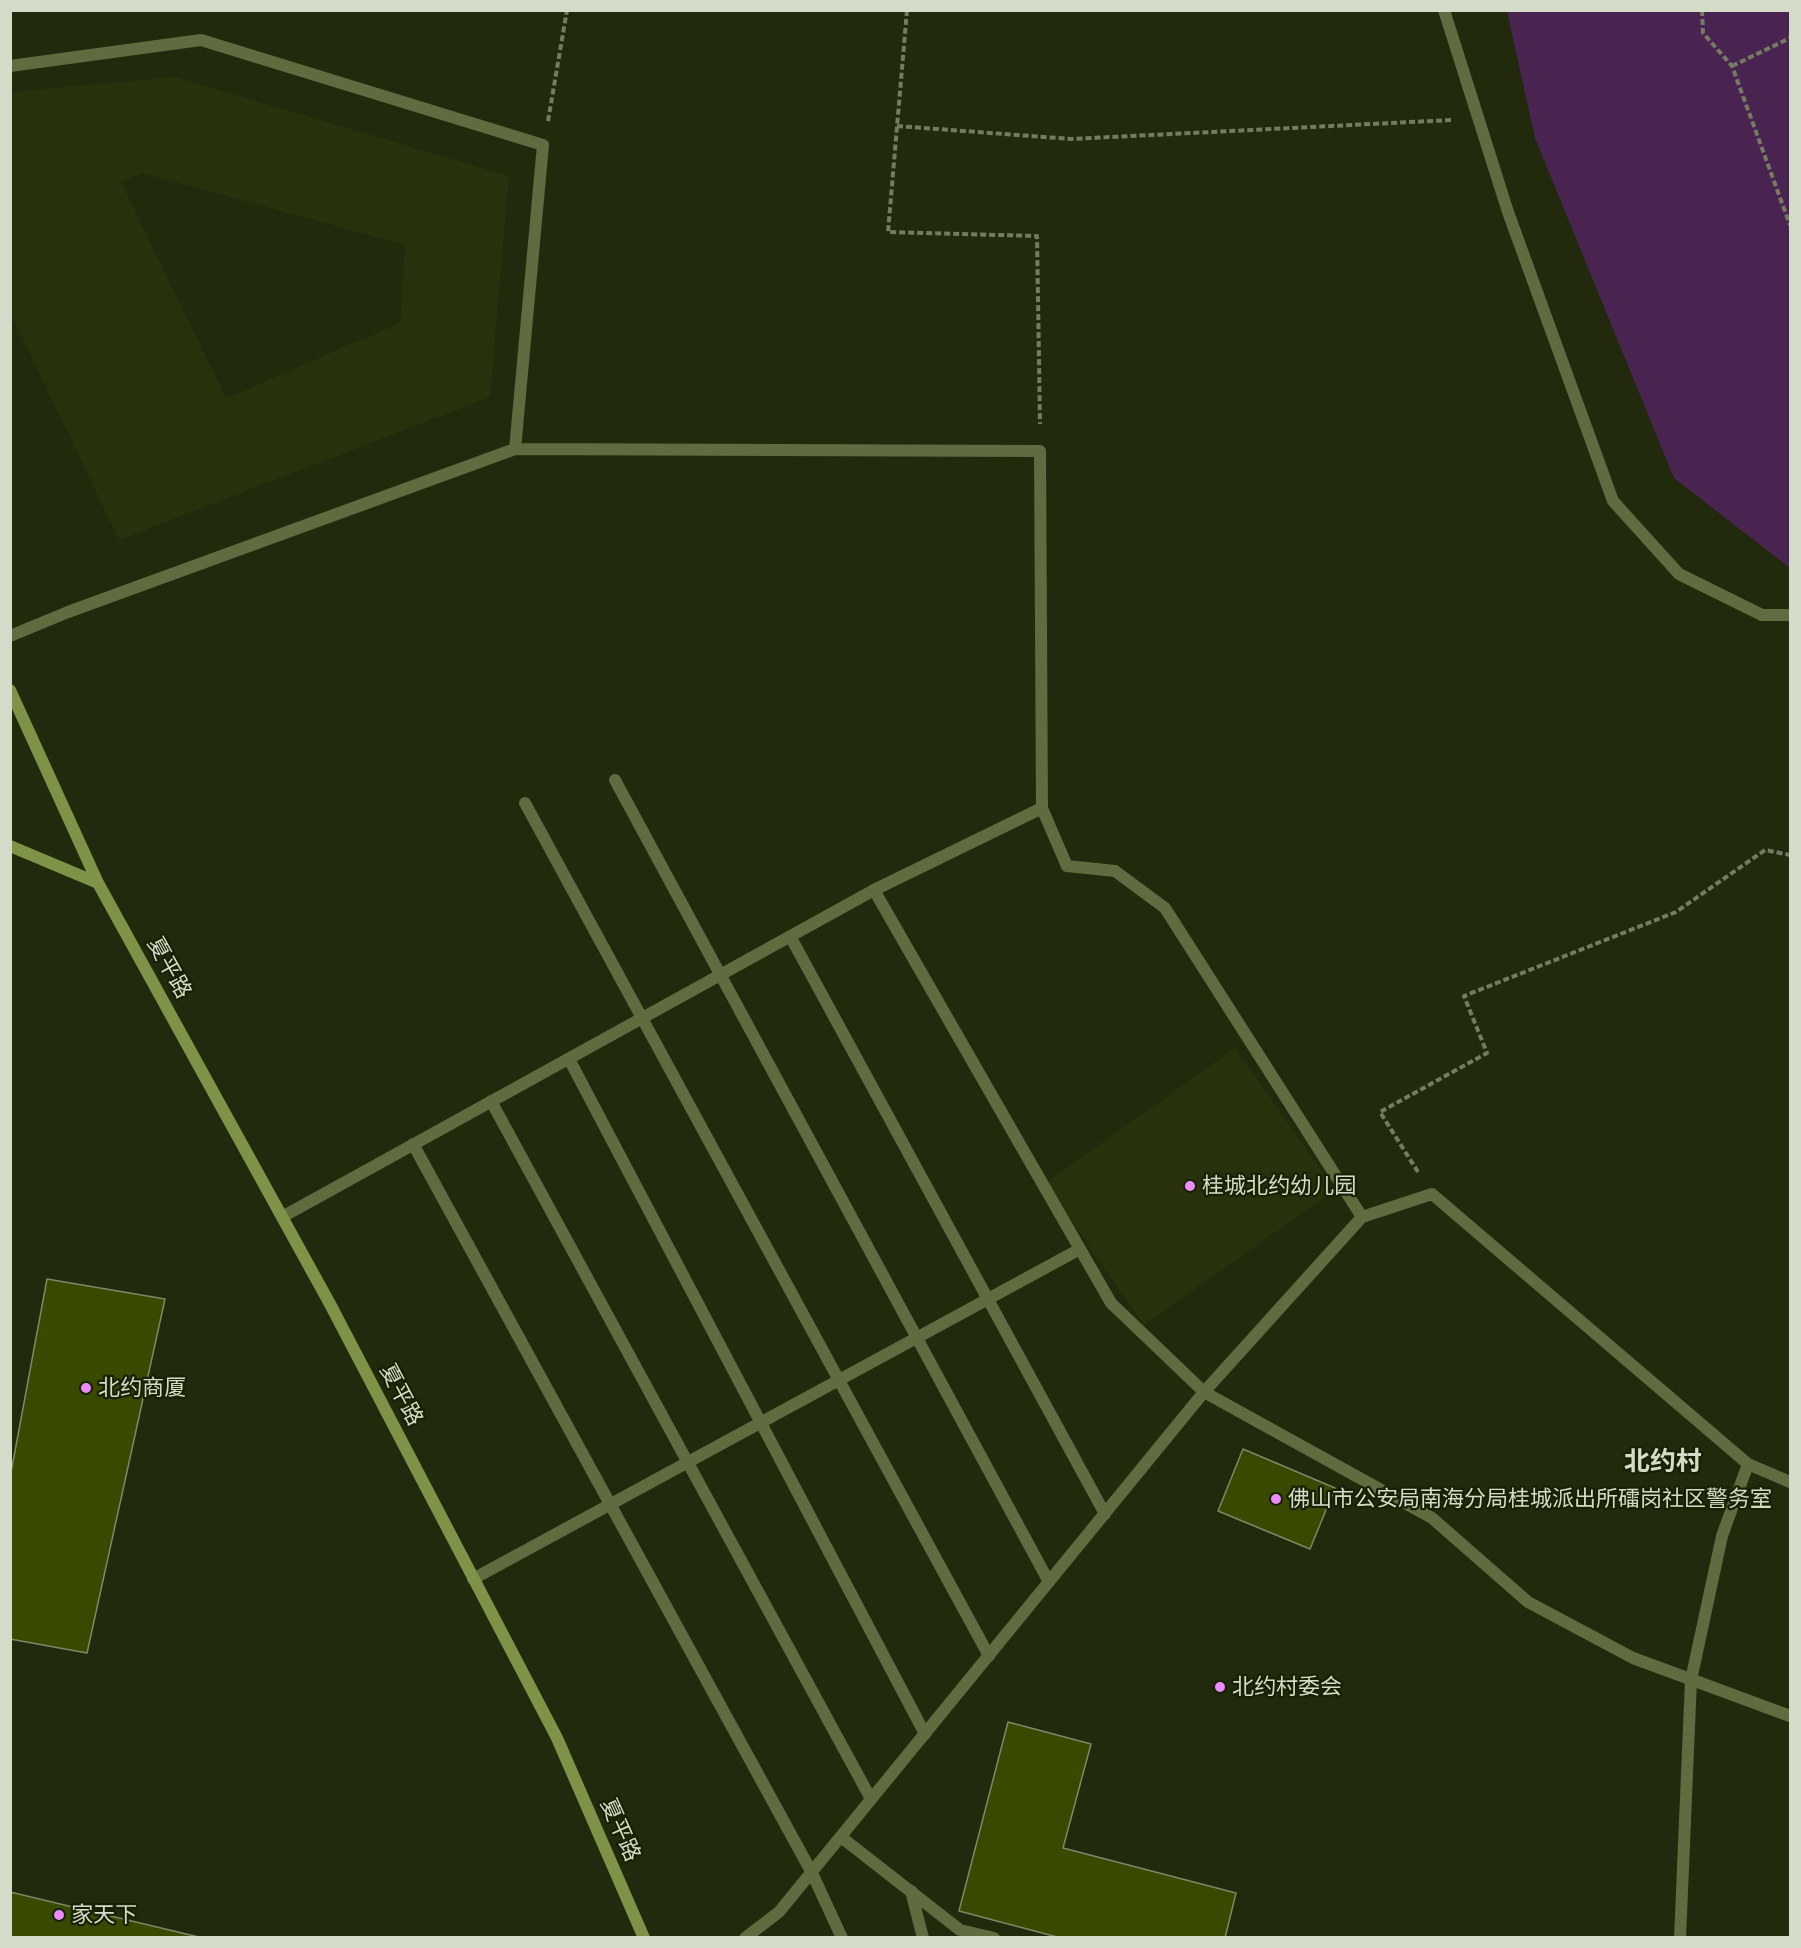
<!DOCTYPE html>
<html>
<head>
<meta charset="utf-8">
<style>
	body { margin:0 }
	#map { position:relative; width:1801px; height:1948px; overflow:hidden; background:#222a0d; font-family:Mulish,sans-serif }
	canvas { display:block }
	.frame { position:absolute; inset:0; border:12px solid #d4dbc9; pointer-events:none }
</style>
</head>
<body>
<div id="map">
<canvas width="1801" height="1948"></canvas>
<div class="frame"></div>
</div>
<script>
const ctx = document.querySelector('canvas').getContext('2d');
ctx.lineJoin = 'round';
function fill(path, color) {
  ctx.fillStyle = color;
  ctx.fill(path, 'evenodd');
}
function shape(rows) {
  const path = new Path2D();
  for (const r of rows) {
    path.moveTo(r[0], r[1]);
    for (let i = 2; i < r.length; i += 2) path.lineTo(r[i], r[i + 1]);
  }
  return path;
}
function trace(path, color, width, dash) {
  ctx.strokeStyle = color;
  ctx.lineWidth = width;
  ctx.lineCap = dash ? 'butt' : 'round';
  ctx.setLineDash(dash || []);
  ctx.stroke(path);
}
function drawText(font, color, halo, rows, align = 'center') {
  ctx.font = font + ' Mulish,"Noto Sans SC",sans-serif';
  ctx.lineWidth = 4.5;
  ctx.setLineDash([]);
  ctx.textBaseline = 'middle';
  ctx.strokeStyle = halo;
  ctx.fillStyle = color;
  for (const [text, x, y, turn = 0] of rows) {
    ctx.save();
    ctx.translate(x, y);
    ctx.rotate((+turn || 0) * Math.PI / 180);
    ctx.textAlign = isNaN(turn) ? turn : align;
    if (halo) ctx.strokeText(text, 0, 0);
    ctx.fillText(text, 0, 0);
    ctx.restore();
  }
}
fill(shape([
	[175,77,509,176,490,397,119,540,11,314,11,92],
	[142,173,405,245,400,323,226,398,121,182],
	[1235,1048,1335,1190,1144,1325,1045,1183]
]), '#27310b');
fill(shape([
	[1507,11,1790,11,1790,568,1674,478,1535,138]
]), '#4a2450');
const building = shape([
	[47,1279,165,1299,87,1653,10,1639,10,1478,47,1279],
	[1243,1449,1335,1488,1310,1549,1218,1511,1243,1449],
	[1008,1722,1091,1744,1063,1848,1236,1893,1225,1938,1061,1938,959,1911,1008,1722],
	[10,1892,203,1938,10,1938,10,1892]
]);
fill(building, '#384900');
trace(building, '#7d8867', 1.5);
trace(shape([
	[907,10,888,232,1037,236,1040,424],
	[1702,10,1703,33,1732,66,1790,225],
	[1732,66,1790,38],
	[548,121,567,10],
	[897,126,1071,139,1451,120],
	[1418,1172,1380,1112,1487,1053,1464,996,1676,912,1765,850,1790,855]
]), '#737b63', 4, [6, 3]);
trace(shape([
	[1444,10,1508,212,1613,501,1679,574,1762,615,1790,615],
	[10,66,201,40,543,145,515,449,68,612,10,636],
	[515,449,1040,451,1042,808,1067,866,1115,871,1165,908,1362,1217,1204,1392],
	[615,780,1049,1582],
	[525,803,989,1656],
	[790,936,1105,1514],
	[569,1059,925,1734],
	[491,1101,871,1799],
	[413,1144,812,1873,842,1938],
	[282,1217,874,890,1042,808],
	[1362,1217,1432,1194,1748,1464,1790,1482],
	[473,1579,1080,1249],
	[911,1891,923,1938],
	[1680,1938,1691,1680,1722,1536,1748,1464]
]), '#5e6c3f', 12);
trace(shape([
	[874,890,1111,1303,1204,1392,1432,1518,1528,1602,1633,1658,1790,1716],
	[841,1837,960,1930,994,1938],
	[745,1938,779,1912,1204,1392]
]), '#5e6c3f', 12);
trace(shape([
	[10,690,98,883,330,1304,557,1738,644,1938],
	[10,846,98,883]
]), '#7e9348', 12);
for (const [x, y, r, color] of [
	[1190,1186,6,"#ec8cfb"],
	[86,1388,6,"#ec8cfb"],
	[1276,1499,6,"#ec8cfb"],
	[1220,1687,6,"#ec8cfb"],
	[59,1915,6,"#ec8cfb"]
]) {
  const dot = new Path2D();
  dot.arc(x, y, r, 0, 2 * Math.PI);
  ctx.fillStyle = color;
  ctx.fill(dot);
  trace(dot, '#192104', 2);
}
drawText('22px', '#d4dbc9', '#192104', [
	["夏平路",169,968,61],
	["夏平路",401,1395,62],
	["夏平路",620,1830,66]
]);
drawText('22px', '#d4dbc9', '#192104', [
	["桂城北约幼儿园",1202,1186],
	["北约商厦",98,1388],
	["佛山市公安局南海分局桂城派出所礌岗社区警务室",1288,1499],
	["北约村委会",1232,1687],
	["家天下",71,1915]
], 'left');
drawText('bold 26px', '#d4dbc9', '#192104', [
	["北约村",1663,1462]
]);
</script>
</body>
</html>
